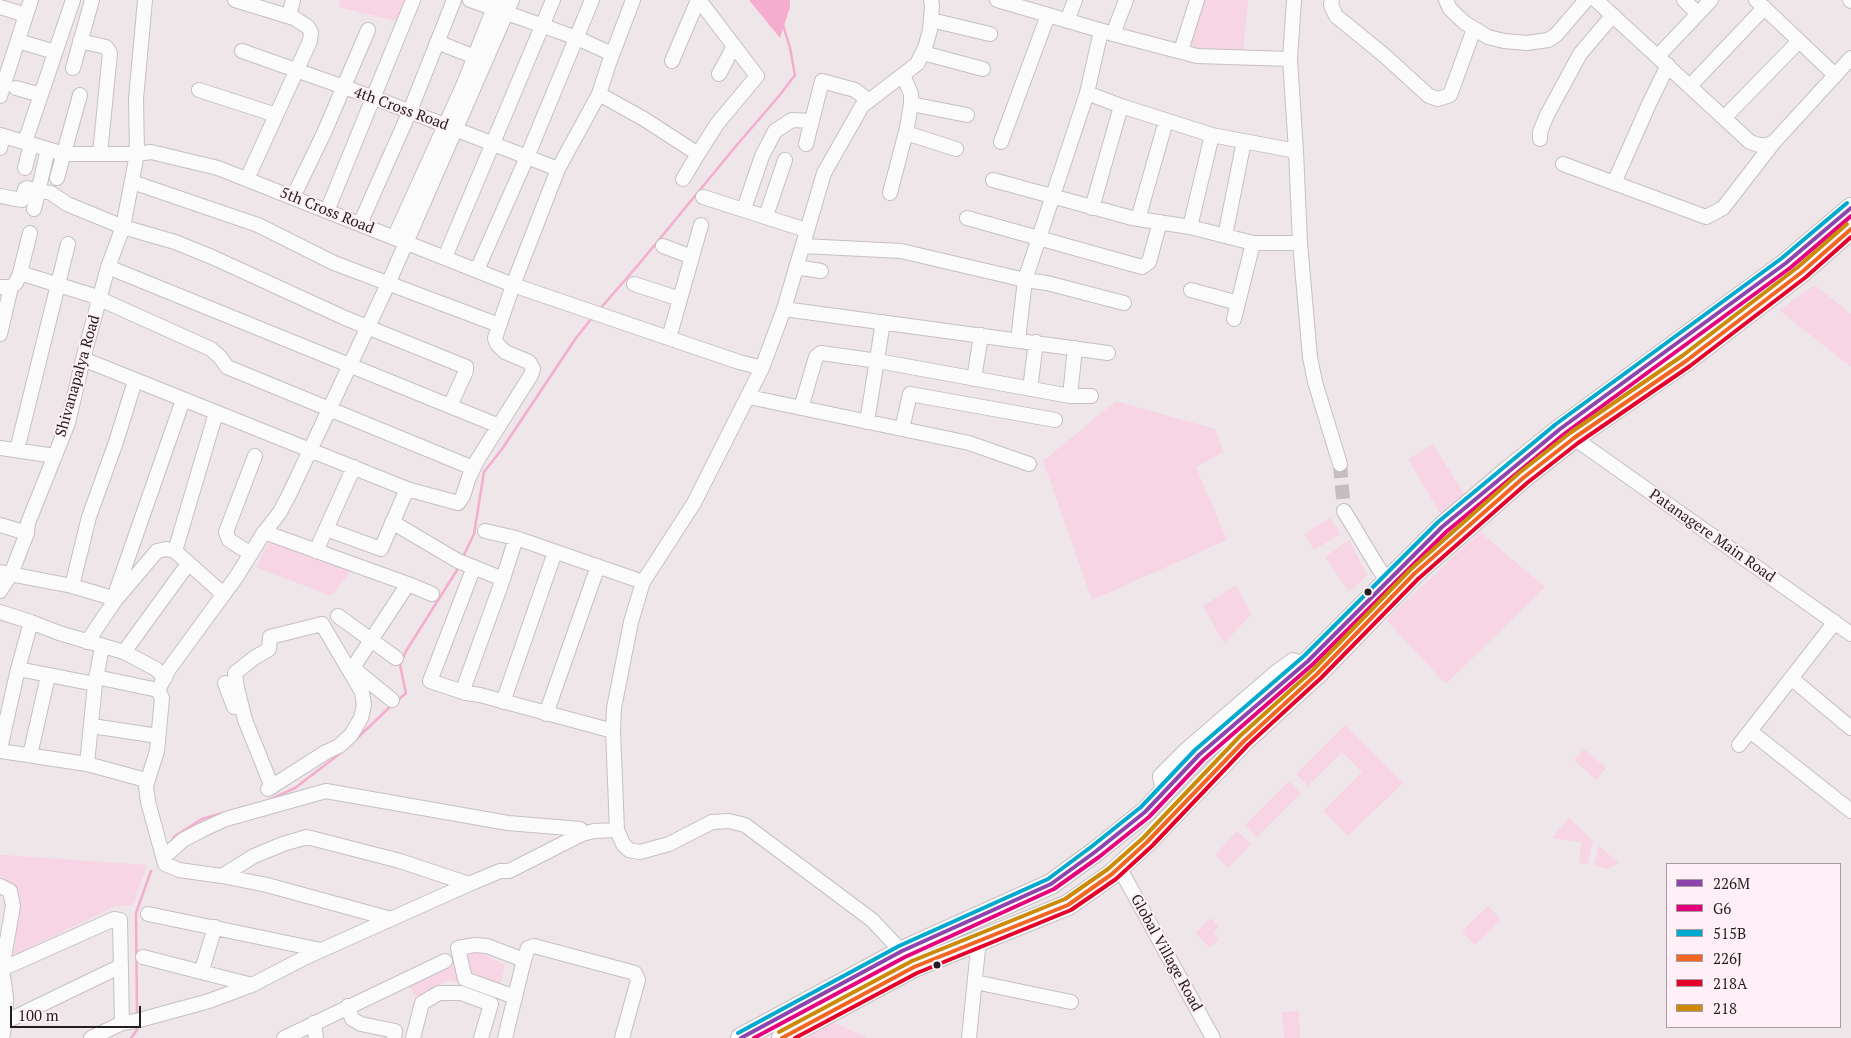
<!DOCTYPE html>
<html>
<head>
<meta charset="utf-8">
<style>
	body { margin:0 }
	#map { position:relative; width:1851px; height:1038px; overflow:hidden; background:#eee6e9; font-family:"PT Serif",serif }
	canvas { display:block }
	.legend { position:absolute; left:1666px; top:863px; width:175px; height:165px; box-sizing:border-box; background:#ffeff6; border:1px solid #a79ba0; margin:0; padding:6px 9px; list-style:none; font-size:15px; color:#221d1f }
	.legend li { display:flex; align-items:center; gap:10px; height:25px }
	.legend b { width:25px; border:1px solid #a79ba0 }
	.scale { position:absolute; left:10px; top:1006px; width:131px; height:22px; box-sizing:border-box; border:2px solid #221d1f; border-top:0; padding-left:6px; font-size:15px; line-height:18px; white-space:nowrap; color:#221d1f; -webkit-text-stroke:4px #ffeff6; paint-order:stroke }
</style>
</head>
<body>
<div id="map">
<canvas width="1851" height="1038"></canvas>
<ul class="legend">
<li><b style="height:6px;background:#8e44ad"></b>226M</li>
<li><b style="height:6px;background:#e5007d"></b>G6</li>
<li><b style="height:6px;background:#00a9ce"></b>515B</li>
<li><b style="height:6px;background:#f26522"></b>226J</li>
<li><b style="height:6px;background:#e4002b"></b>218A</li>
<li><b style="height:6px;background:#cc8b06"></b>218</li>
</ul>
<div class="scale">100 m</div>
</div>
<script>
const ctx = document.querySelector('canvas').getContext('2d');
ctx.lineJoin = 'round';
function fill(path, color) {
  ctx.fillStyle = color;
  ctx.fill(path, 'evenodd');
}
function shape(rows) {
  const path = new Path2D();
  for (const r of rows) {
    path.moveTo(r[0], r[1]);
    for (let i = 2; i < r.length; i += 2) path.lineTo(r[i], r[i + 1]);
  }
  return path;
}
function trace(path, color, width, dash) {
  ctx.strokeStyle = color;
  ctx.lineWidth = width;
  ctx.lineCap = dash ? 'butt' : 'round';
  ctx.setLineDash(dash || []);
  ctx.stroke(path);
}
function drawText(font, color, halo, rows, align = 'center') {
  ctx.font = font + ' "PT Serif",serif';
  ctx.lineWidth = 4;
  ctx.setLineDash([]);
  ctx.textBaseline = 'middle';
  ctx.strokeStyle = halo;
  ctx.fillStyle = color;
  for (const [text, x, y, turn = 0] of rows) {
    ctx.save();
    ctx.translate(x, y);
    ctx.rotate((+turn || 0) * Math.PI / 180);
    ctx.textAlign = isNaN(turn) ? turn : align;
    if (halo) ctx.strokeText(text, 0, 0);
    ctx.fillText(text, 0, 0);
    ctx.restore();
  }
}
fill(shape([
	[340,0,405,0,396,21,338,7],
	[1193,0,1248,0,1243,50,1198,48,1179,39],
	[1815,285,1851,314,1851,367,1779,310],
	[1116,401,1215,429,1224,452,1196,467,1227,540,1092,600,1043,461],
	[1433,444,1464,494,1441,515,1408,459],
	[1330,518,1340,534,1314,550,1304,534],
	[1480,532,1545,587,1446,684,1386,620],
	[271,539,353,568,331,596,256,567],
	[1349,540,1367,575,1349,592,1325,557],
	[1236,585,1251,615,1224,643,1203,606],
	[1345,725,1403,783,1348,836,1323,811,1362,772,1342,752,1308,786,1296,774],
	[1584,749,1606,768,1596,780,1574,760],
	[1289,781,1301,793,1257,837,1245,825],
	[1569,818,1593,840,1588,864,1579,864,1581,842,1552,838],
	[1237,831,1251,844,1228,868,1215,855],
	[1599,846,1619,863,1608,869,1594,865],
	[0,855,4,855,147,865,133,905,114,907,14,955,19,908,15,887,0,876],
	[1488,906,1501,920,1475,945,1462,931],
	[1211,918,1219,927,1213,933,1219,939,1210,948,1195,933],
	[477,951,505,965,498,995,449,980,416,997,406,982],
	[1299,1011,1300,1038,1284,1038,1282,1012],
	[833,1022,867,1038,809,1038,806,1037]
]), '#f7d5e4');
fill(shape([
	[749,0,790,0,790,7,780,38]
]), '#f4adcf');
trace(shape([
	[599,310,639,264,736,146,779,96,795,75,790,48,783,25],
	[463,557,474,534,484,472,502,449,576,338,592,318],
	[397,701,406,693,400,665,406,651,459,567],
	[350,745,393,704],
	[267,801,295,788,342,752],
	[234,810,260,803],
	[171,842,175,836,202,819,223,813],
	[137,1016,136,913,151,871],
	[131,1038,137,1030,137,1024]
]), '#f4adcf', 2.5);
trace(shape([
	[1340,464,1344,511]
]), '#c5bec1', 14, [14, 7]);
const minor = shape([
	[235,0,294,18,308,27,311,32,310,41,247,179],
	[470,0,577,38,612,54],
	[512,0,388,284,290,493,280,512,263,534,237,576,169,669,158,690,162,698,157,751,146,786,148,802,165,864,179,870,222,876,267,885,391,919,469,884,500,871,509,871,582,834,594,831,617,830],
	[633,0,609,63,599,94,558,169,513,285,739,362,762,368],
	[997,0,1113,34,1197,56,1290,59],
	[1294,0,1290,59,1296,151,1300,243,1310,357,1315,382,1340,464],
	[1332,0,1331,5,1336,16,1385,56,1429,96,1438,99,1450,95,1474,29],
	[1446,0,1450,9,1465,23,1488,37,1504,41,1527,43,1548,40,1556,35,1586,0],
	[1596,0,1750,142,1759,145,1767,145,1774,142,1851,58],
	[1684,0,1698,14],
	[1756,0,1835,75],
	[1850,0,1851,1],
	[0,7,26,15,0,96],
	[26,15,31,0],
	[289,16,293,0],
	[931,20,990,34],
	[1067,21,1075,0],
	[1113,34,1126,0],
	[18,41,55,52],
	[80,41,106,47,110,53,100,154],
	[437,42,475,57],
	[242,51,372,97,558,169],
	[1181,51,1197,0],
	[923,53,983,69],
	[1658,56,1711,0],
	[672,61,698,0],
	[73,68,92,0],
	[719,74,734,46],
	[1690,86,1764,8],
	[16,88,41,95],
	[199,90,276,115],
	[1087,93,1121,106,1212,135,1296,151],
	[599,94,644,119,698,154,717,124,757,76,699,0],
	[911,104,967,115],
	[1724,118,1799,41],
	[906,133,956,149],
	[0,135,64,154,137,154,151,152,218,168,513,285,495,338,497,344,505,352,529,362,533,369,531,375,478,459,469,477,463,496,458,503,407,489,83,359],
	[1540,139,1540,132,1547,115,1580,54,1613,15],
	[25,142,73,0],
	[1001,142,1048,15],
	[806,144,822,81,855,90,869,101],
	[0,148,3,136],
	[1563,164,1706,217,1723,208,1774,142],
	[25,168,31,144],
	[57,178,80,95],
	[683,179,698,154],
	[993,180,1132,218,1190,227,1212,135],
	[132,182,258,225,334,263,499,325],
	[1614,183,1649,104,1668,65],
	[890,193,907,128,911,104,911,94,903,75],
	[0,196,22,200,25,189,27,188,51,193,67,204,123,227,175,242,212,257,345,318,466,367,466,371,450,406],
	[293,197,324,133,368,30],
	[703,197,806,230],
	[1092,208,1121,106],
	[34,209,48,149],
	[744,209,762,156,775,131,792,120,811,121],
	[327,211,413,0],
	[766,216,785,160],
	[967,218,1142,267,1149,262,1160,222],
	[1138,219,1166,121],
	[360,224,410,111,454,0],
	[1190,227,1253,243,1300,243],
	[1225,236,1244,141],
	[394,238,463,86,497,0],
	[663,246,692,257],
	[803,246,901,251,1025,280,1047,283,1124,303],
	[445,257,553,0],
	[108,267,499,426],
	[796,267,821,271],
	[477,270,527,157,592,0],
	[20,273,30,233],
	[634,284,680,299],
	[0,287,11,287,16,283,20,273,91,295,211,349,220,357,227,367,473,468],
	[1191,290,1238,303],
	[784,309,1108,353],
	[1234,319,1253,243],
	[0,334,11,287],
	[669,338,701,225],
	[1018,340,1025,280,1087,93,1101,31],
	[974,379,981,335],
	[1030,389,1036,342],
	[1070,396,1075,348],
	[749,397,969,443,1029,464],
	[801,408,816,357,821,353,878,361,1070,396,1091,396],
	[216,413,175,551,223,594],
	[867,422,883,322],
	[902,429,910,394,1055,420],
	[1574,438,1851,634],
	[0,448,55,456],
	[17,450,68,244],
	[1344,511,1379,569,1388,581],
	[392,522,458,561,503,579],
	[0,525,27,533],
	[326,529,381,549,407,489],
	[485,531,516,538],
	[264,532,408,584,356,663,355,668,360,674,392,700],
	[316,551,354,467],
	[251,554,229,540,226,532,255,456],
	[0,572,72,586,116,599,87,642],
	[408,584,432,594],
	[72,586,89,517,116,442,135,381],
	[0,591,11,574,27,533,28,523,68,423,83,359,108,267,123,227,137,154,136,99,145,0],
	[118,597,157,551,166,549,175,551],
	[116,599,117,589,183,400],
	[0,612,31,622,59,633,124,652,156,669,165,678],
	[338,616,396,658],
	[1835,622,1750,731,1851,811],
	[124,652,188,564],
	[18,669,95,684],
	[96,677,158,690],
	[1791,678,1851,728],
	[225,683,234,707],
	[466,693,430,681,474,567],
	[503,702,555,552],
	[546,714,598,566],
	[92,726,158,736],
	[613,731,480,695,466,693,464,687,503,579,516,538,643,582],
	[1739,745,1750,731],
	[0,749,18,669,31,622],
	[0,751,87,764,146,780],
	[30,755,48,676],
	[87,764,95,684,102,647],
	[268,789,271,787,326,752,339,746,351,735,361,718,364,705,362,692,322,624,270,637,269,649,254,658,235,673,237,688,245,720,272,787],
	[1163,794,1160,776,1188,748,1275,673,1293,660,1304,664],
	[164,857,183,840,202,830,226,819,326,791,508,823,580,829],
	[1119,867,1213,1038],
	[222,876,254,856,283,844,307,837,400,861,469,884],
	[0,886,10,891,13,906,2,969,6,997,5,1022,2,1038],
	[148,914,321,950],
	[906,956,872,920,745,825,729,821,712,822,669,844,640,852,629,850,623,844,617,830,613,731,614,708,631,622,643,582,694,503,762,368,784,309,824,173,862,106,917,64,925,48,930,30,932,5,931,0],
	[143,957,252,985],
	[2,969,114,919,120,920,122,1023],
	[202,970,215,927],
	[975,982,1071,1002],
	[515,997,465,979,458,948,475,945,487,946,524,960],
	[348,1006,352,1019,361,1024,395,1031,394,1038],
	[5,1022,121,966],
	[314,1023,316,1038],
	[91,1038,122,1023,136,1021,209,1001,252,985,306,957,391,919],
	[284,1038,445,961],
	[413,1038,422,1003,439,993,461,993,491,1004,481,1038],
	[505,1038,524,960,528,948,534,946,635,973,638,980,622,1038],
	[969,1038,979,939]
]);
const highway = shape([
	[741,1038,902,951,1051,884,1095,852,1145,812,1199,755,1308,661,1442,527,1509,470,1560,429,1786,263,1851,208],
	[782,1038,914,967,1068,905,1112,874,1147,842,1244,741,1317,674,1414,574,1523,478,1574,438,1686,361,1802,272,1851,229]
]);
trace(minor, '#c6c0c2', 16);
trace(highway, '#c6c0c2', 22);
trace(minor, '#fcfbfc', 14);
trace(highway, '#fcfbfc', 20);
trace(shape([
	[741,1038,902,951,1051,884,1095,852,1145,812,1199,755,1308,661,1442,527,1560,429,1786,263,1851,208]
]), '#8e44ad', 4);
trace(shape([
	[754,1038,905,957,1054,889,1099,857,1149,817,1203,760,1312,665,1446,532,1564,434,1790,268,1851,216]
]), '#e5007d', 4);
trace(shape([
	[738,1033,899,946,1048,879,1091,847,1141,807,1195,750,1304,656,1438,522,1556,424,1782,258,1847,203]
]), '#00a9ce', 4);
trace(shape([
	[782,1038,914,967,1068,905,1112,874,1147,842,1244,741,1317,674,1414,574,1523,478,1574,438,1686,361,1802,272,1851,229]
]), '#f26522', 4);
trace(shape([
	[795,1038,917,973,1071,910,1116,879,1152,846,1248,745,1321,678,1418,579,1527,483,1578,443,1690,366,1806,277,1851,237]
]), '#e4002b', 4);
trace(shape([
	[779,1032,912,961,1065,899,1108,869,1143,838,1240,736,1313,670,1410,570,1519,473,1570,433,1682,356,1798,267,1847,224]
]), '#cc8b06', 4);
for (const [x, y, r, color] of [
	[1368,592,4.5,"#221d1f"],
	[937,965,4.5,"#221d1f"]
]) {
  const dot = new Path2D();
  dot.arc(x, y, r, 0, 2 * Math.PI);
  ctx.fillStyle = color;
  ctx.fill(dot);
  trace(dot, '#ffeff6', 2);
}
drawText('15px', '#221d1f', '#ffeff6', [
	["4th Cross Road",401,109,20],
	["5th Cross Road",327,211,22],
	["Shivanapalya Road",78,376,-74],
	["Patanagere Main Road",1712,536,35],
	["Global Village Road",1166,953,61]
]);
</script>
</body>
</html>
